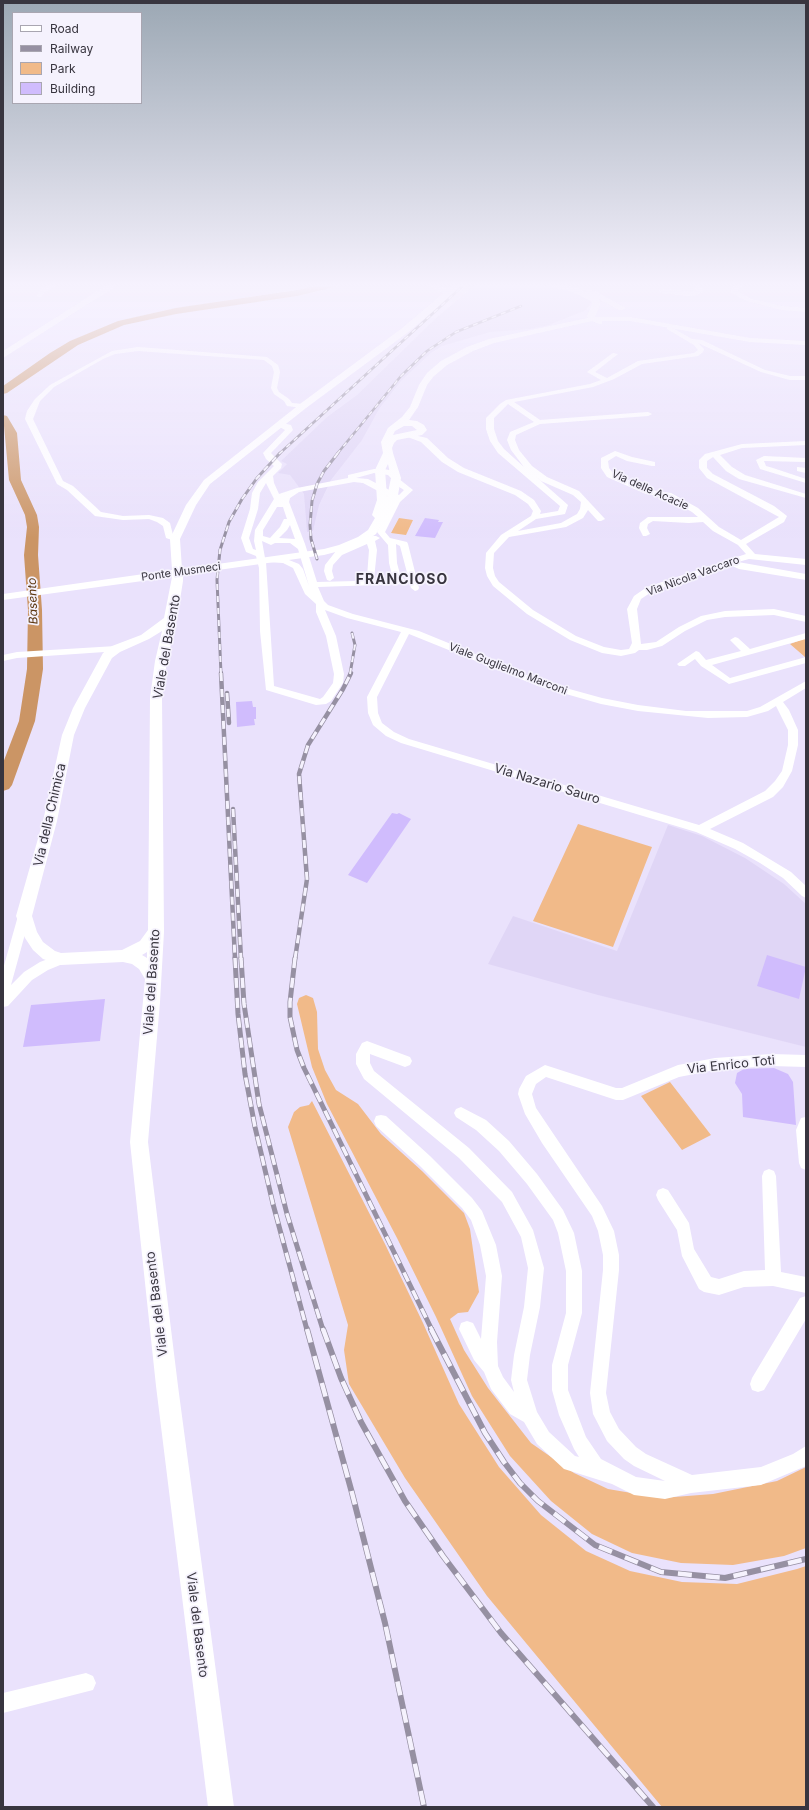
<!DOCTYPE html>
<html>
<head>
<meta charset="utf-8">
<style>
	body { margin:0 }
	#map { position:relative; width:809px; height:1810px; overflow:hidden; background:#eae2fc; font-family:Inter,sans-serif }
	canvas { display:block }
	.frame { position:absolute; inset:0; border:4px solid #38353f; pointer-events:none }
	.legend { position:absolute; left:12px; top:12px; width:130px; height:92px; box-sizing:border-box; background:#f5f2fd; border:1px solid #a9a6b1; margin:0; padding:5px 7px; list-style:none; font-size:12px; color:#38353f }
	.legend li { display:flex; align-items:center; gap:8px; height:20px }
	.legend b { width:20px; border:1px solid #a9a6b1 }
</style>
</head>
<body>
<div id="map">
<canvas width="809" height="1810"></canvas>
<div class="frame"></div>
<ul class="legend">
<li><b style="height:5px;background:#fff"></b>Road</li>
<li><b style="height:5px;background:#9690a2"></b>Railway</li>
<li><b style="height:11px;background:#f1ba89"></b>Park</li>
<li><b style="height:11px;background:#d0bcfd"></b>Building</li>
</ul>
</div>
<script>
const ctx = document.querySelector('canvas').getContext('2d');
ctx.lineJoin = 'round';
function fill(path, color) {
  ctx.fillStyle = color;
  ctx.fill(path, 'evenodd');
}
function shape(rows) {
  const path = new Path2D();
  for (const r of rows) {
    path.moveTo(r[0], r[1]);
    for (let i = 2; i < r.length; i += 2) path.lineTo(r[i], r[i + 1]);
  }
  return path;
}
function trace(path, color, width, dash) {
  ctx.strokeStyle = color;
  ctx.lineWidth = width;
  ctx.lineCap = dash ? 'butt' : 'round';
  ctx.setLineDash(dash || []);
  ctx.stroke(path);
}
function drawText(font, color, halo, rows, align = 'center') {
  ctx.font = font + ' Inter,sans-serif';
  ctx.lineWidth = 3.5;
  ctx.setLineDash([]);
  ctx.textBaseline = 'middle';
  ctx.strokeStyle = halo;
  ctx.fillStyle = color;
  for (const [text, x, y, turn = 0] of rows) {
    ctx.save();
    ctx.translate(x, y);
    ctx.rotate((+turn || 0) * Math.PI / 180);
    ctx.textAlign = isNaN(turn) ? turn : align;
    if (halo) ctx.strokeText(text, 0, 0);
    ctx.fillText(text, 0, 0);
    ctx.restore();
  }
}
fill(shape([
	[476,284,551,286,567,289,590,300,591,302,586,310,549,325,530,329,490,332,442,346,431,353,401,381,379,409,362,440,331,480,319,505,313,531,307,532,304,494,290,475,278,473,287,464,281,461,327,417,357,395,435,319],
	[668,825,702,836,745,858,784,884,806,904,806,1047,598,995,488,964,513,916,617,951]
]), '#e0d6f6');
fill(shape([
	[399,518,413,520,406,535,391,533],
	[806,638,806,655,805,657,790,644],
	[578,824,652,847,613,947,533,921],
	[306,995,313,998,317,1012,318,1049,325,1070,336,1090,358,1104,381,1134,422,1171,464,1213,470,1229,479,1292,468,1312,458,1313,450,1319,464,1350,488,1388,531,1443,574,1473,608,1489,661,1498,713,1494,777,1481,806,1467,806,1548,784,1556,733,1565,681,1563,632,1553,592,1534,551,1501,510,1456,472,1396,436,1317,397,1238,327,1104,312,1067,297,1004,299,998],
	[670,1082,711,1135,682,1150,641,1096],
	[312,1101,385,1244,423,1323,459,1404,499,1467,541,1515,586,1551,630,1571,682,1582,737,1584,797,1569,806,1566,806,1807,662,1807,487,1596,405,1478,349,1384,344,1350,348,1325,288,1127,294,1112,300,1107,309,1105]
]), '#f1ba89');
fill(shape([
	[323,284,340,284,339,286,297,296,176,314,124,325,78,345,7,393,3,394,3,386,50,353,70,341,118,321,176,308,297,290,323,284],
	[3,415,7,416,17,433,21,480,37,515,39,527,38,555,42,610,43,669,35,721,12,785,9,789,3,791,3,763,19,721,27,669,28,610,24,555,27,527,25,515,9,480,3,415]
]), '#cb9565');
fill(shape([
	[425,518,439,520,438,522,443,522,435,538,415,536],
	[252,701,253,707,256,707,256,719,254,719,255,725,237,727,236,702],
	[392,813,397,814,399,813,411,819,367,883,348,875],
	[767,955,806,967,799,999,757,986],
	[105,999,100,1041,23,1047,31,1005],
	[774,1068,788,1074,793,1082,796,1125,743,1117,742,1094,735,1083,737,1073,744,1069]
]), '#d0bcfd');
fill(shape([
	[51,284,59,284,44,292,41,297,37,297,40,290,51,284],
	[692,284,698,284,703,291,702,292,693,296,662,293,659,291,662,289,692,292,697,290,692,284],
	[738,284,746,284,737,289,738,292,751,299,782,306,806,308,806,312,782,310,747,301,732,293,731,288,738,284],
	[669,326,692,339,702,340,765,370,790,376,806,376,806,380,790,380,761,372,698,343,704,349,703,352,698,356,642,364,614,379,593,387,514,402,540,420,648,412,652,414,648,416,540,424,516,435,515,440,519,450,532,466,547,477,579,491,605,519,601,521,598,521,588,510,583,518,566,527,509,537,494,553,493,568,495,576,499,582,533,610,576,636,604,647,621,650,629,649,632,643,627,609,634,596,647,587,746,554,738,545,713,531,703,522,689,523,653,521,648,524,647,528,650,534,646,536,643,536,639,528,640,523,648,517,698,517,692,512,666,497,646,494,607,477,601,468,601,458,615,451,632,457,655,462,655,466,652,466,627,461,616,456,608,461,609,468,613,473,651,490,671,493,698,508,719,527,741,540,779,517,707,478,699,468,699,460,705,454,742,444,806,441,806,445,742,448,720,455,732,467,745,475,806,494,806,498,739,479,726,471,713,457,707,461,707,468,713,474,774,506,787,516,784,522,746,544,755,554,806,559,806,565,749,559,738,562,806,574,806,580,739,569,730,565,653,591,641,599,637,609,641,644,656,642,679,627,701,616,725,611,774,609,806,616,806,622,774,615,725,617,707,620,685,631,662,646,647,650,639,650,635,653,621,656,602,653,570,640,527,614,493,586,487,576,485,568,486,553,501,535,531,516,533,511,528,504,515,495,458,472,442,462,421,442,405,436,409,434,427,438,448,458,464,468,521,491,534,500,541,511,540,514,558,511,560,506,498,453,490,441,486,429,486,418,500,404,506,400,590,384,601,380,587,372,613,353,618,354,595,372,607,378,638,361,694,353,698,350,694,345,667,329,667,327,669,326],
	[508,404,534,422,510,432,507,440,511,450,524,467,504,449,498,441,494,429,494,418,508,404],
	[534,475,541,481,573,495,581,502,580,509,577,514,561,523,518,531,536,519,565,514,568,505,534,475],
	[138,347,267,357,278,365,280,372,277,388,279,392,289,399,292,403,303,404,306,406,303,408,287,406,284,401,274,394,271,388,274,372,272,366,264,360,138,351,115,354,103,359,54,387,40,401,33,419,63,481,73,486,101,512,123,516,149,515,163,518,170,523,173,535,179,539,175,541,166,538,163,526,157,522,149,519,123,520,95,516,67,490,57,484,25,419,27,411,35,399,50,385,112,351,138,347],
	[278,422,291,425,293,430,271,453,282,464,281,468,273,476,274,483,279,494,297,488,348,478,348,475,374,469,384,469,394,471,400,478,399,479,413,490,400,502,385,532,390,538,407,542,408,544,419,588,418,590,415,591,411,588,400,546,396,544,397,563,400,574,406,582,405,584,318,587,324,601,328,605,353,614,419,631,544,682,602,698,638,705,686,711,747,711,760,707,806,681,806,688,783,702,789,710,798,730,798,745,792,771,783,787,773,797,710,829,743,843,791,872,806,886,806,898,802,896,783,878,760,863,735,849,696,832,401,743,386,736,373,725,368,713,367,697,401,632,347,618,325,610,336,636,344,674,343,683,331,701,326,704,316,705,266,690,260,631,259,568,256,556,246,552,241,538,250,509,252,493,258,482,274,466,266,459,263,453,285,430,278,426,278,422],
	[374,473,388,475,393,480,393,483,404,490,399,495,368,479,356,478,374,473],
	[354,482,363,483,393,499,377,532,388,545,389,563,392,575,395,580,317,582,305,544,289,502,290,498,299,492,354,482],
	[266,483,274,499,255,530,254,541,256,550,253,549,249,538,258,509,260,493,266,483],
	[277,507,283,507,287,519,284,519,280,527,270,538,263,536,263,530,277,507],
	[290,525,295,539,279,538,287,530,290,525],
	[262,541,271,545,275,543,290,543,298,549,309,586,303,569,299,564,284,558,265,558,262,541],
	[266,562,283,563,293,568,305,594,316,604,316,612,326,636,334,674,333,683,323,697,320,699,274,686,266,562],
	[409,634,538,686,601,704,638,711,708,718,747,717,768,711,776,706,788,730,788,745,782,771,775,781,765,791,699,825,409,739,394,732,382,723,378,713,377,697,409,634],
	[764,456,806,458,806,462,764,461,766,466,773,468,806,479,806,483,760,469,756,460,764,456],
	[797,467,806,468,806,473,797,471,797,467],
	[373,536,376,536,380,538,375,541,377,550,374,579,368,579,367,577,369,550,367,544,342,555,333,565,332,571,334,578,330,581,327,580,324,571,325,565,336,551,373,536],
	[806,633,806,639,712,665,730,678,806,657,806,663,729,684,701,666,695,659,685,666,679,666,677,664,696,651,699,652,706,660,741,651,730,640,735,637,738,638,750,649,806,633],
	[116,646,119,647,121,649,119,651,17,658,3,661,3,655,17,652,116,646],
	[24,911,28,913,30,916,11,985,24,972,40,962,61,954,65,955,67,959,65,963,48,970,32,980,8,1006,3,1007,3,969,18,916,20,913,24,911],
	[367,1041,410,1057,412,1061,410,1065,405,1067,370,1054,370,1063,374,1071,469,1148,512,1192,533,1230,544,1268,540,1307,530,1355,527,1380,537,1412,549,1432,575,1456,579,1457,574,1449,559,1415,552,1390,552,1365,566,1313,566,1271,558,1233,553,1220,527,1184,499,1151,476,1130,456,1117,454,1113,456,1109,461,1107,486,1120,509,1141,537,1174,563,1210,574,1233,582,1271,582,1313,568,1365,568,1390,586,1437,601,1459,636,1477,665,1481,634,1466,624,1459,607,1441,593,1414,590,1393,603,1270,603,1255,598,1231,592,1216,542,1143,525,1114,518,1094,519,1089,526,1076,545,1065,616,1088,622,1088,678,1065,715,1058,771,1054,806,1055,806,1067,771,1066,715,1070,679,1077,623,1100,616,1100,546,1077,536,1084,532,1094,536,1108,602,1206,614,1231,619,1255,619,1270,606,1393,610,1412,619,1429,636,1447,646,1454,692,1475,761,1467,793,1454,806,1446,806,1466,761,1485,691,1493,665,1499,634,1495,612,1484,564,1469,537,1444,524,1422,510,1414,491,1389,484,1372,474,1360,459,1329,461,1323,467,1321,473,1323,481,1339,486,1276,480,1245,471,1220,462,1208,420,1166,376,1126,374,1121,376,1116,381,1115,386,1116,430,1156,472,1198,482,1211,496,1245,502,1276,497,1342,498,1366,503,1377,514,1392,511,1380,514,1355,524,1307,528,1268,521,1237,502,1202,459,1158,364,1079,356,1064,356,1054,362,1043,367,1041],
	[806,1117,806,1170,801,1168,799,1163,796,1130,801,1118,806,1117],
	[769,1169,774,1171,776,1176,781,1272,806,1277,806,1293,773,1286,744,1287,719,1295,704,1292,699,1289,682,1256,677,1230,658,1200,656,1195,658,1190,663,1188,668,1190,689,1223,694,1249,711,1277,719,1279,744,1271,765,1270,762,1176,764,1171,769,1169],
	[806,1296,806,1319,764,1390,758,1392,752,1390,750,1384,752,1378,800,1298,806,1296],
	[86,1673,93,1676,96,1683,93,1690,3,1713,3,1693,86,1673]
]), '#fff');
fill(shape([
	[427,284,436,284,446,289,454,284,462,284,459,290,407,333,306,408,210,484,196,505,180,539,182,569,324,549,339,545,358,537,368,530,375,518,372,515,377,500,375,470,383,453,381,442,388,428,402,417,410,407,419,385,427,373,441,361,467,347,489,339,588,318,587,316,592,305,592,302,589,300,572,292,543,284,557,284,577,288,586,293,586,290,592,290,626,308,622,310,619,310,599,299,600,305,595,317,630,317,750,338,806,341,806,345,750,342,630,321,602,321,602,324,599,324,592,321,494,343,473,351,447,365,433,377,427,385,418,407,409,420,417,421,424,425,427,430,422,435,397,440,394,443,392,448,393,453,401,478,398,495,376,534,366,541,347,549,324,555,183,575,183,581,177,619,167,661,162,698,164,932,160,1002,148,1142,178,1386,234,1807,208,1807,156,1386,130,1142,145,979,139,969,132,964,123,962,61,965,43,959,33,950,25,938,16,916,43,821,62,735,73,708,103,653,112,646,141,635,164,618,172,577,3,600,3,594,172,570,170,539,186,505,204,480,300,404,401,329,444,293,427,284],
	[404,426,412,426,417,430,393,435,395,431,404,426],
	[388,464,391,478,387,497,385,470,388,464],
	[162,631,155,661,150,698,148,930,140,941,122,950,61,953,55,951,43,942,37,932,32,916,57,821,74,735,85,708,112,658,120,652,149,639,162,631],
	[147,952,147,958,142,955,147,952]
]), '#fff');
fill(shape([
	[109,284,119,284,3,358,3,351,109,284]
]), '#fff');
const railFar4 = shape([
	[279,454,465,284],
	[337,454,401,376,427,351,456,332,521,306]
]);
const railFar3 = shape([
	[317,559,311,539,310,525,312,501,317,484,324,471,338,453],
	[221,674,217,580,220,550,229,522,242,499,257,478,280,453],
	[350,674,355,645,352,633]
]);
const railFar2 = shape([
	[221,673,235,959],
	[227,693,229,723],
	[233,809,241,959],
	[295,959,307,879,299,774,308,745,343,689,351,673]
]);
const railFar1 = shape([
	[235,958,238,1014,245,1074,255,1127,273,1204,307,1330],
	[241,958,244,1004,259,1104,287,1214,323,1330],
	[295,958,290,1002,290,1017,297,1050,304,1068,432,1330]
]);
const rail = shape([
	[307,1329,352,1493,385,1623,424,1807],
	[323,1329,341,1378,361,1422,405,1501,443,1556,501,1633,653,1807],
	[431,1329,485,1433,504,1462,520,1483,538,1501,595,1545,661,1572,725,1578,806,1559]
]);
trace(railFar4, '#9690a2', 2.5);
trace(railFar3, '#9690a2', 3);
trace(railFar2, '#9690a2', 4.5);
trace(railFar1, '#9690a2', 5);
trace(rail, '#9690a2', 6);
trace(railFar4, '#f5f2fd', 1.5, [5]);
trace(railFar3, '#f5f2fd', 2, [6]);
trace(railFar2, '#f5f2fd', 3, [8]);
trace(railFar1, '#f5f2fd', 3.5, [10]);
trace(rail, '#f5f2fd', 4.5, [14]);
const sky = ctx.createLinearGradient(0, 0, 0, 538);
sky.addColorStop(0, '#9ca8b4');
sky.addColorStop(0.53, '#f6f2fe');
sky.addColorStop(1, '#f6f2fe00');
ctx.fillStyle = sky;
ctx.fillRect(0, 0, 809, 538);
drawText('11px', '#38353f', '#f5f2fd', [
	["Via delle Acacie",650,490,24],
	["Ponte Musmeci",181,572,-8],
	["Via Nicola Vaccaro",693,576,-20],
	["Viale Guglielmo Marconi",508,669,21]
]);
drawText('italic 12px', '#5d3812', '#f5f2fd', [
	["Basento",33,601,-92]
]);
drawText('13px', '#38353f', '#f5f2fd', [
	["Viale del Basento",167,647,-80],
	["Via Nazario Sauro",547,784,17],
	["Via della Chimica",50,815,-77],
	["Viale del Basento",152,982,-86],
	["Via Enrico Toti",731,1065,-6],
	["Viale del Basento",157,1304,-97],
	["Viale del Basento",197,1625,83]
]);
ctx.letterSpacing = '1px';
drawText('bold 14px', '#38353f', '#f5f2fd', [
	["FRANCIOSO",402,580]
]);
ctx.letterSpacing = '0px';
</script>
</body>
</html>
